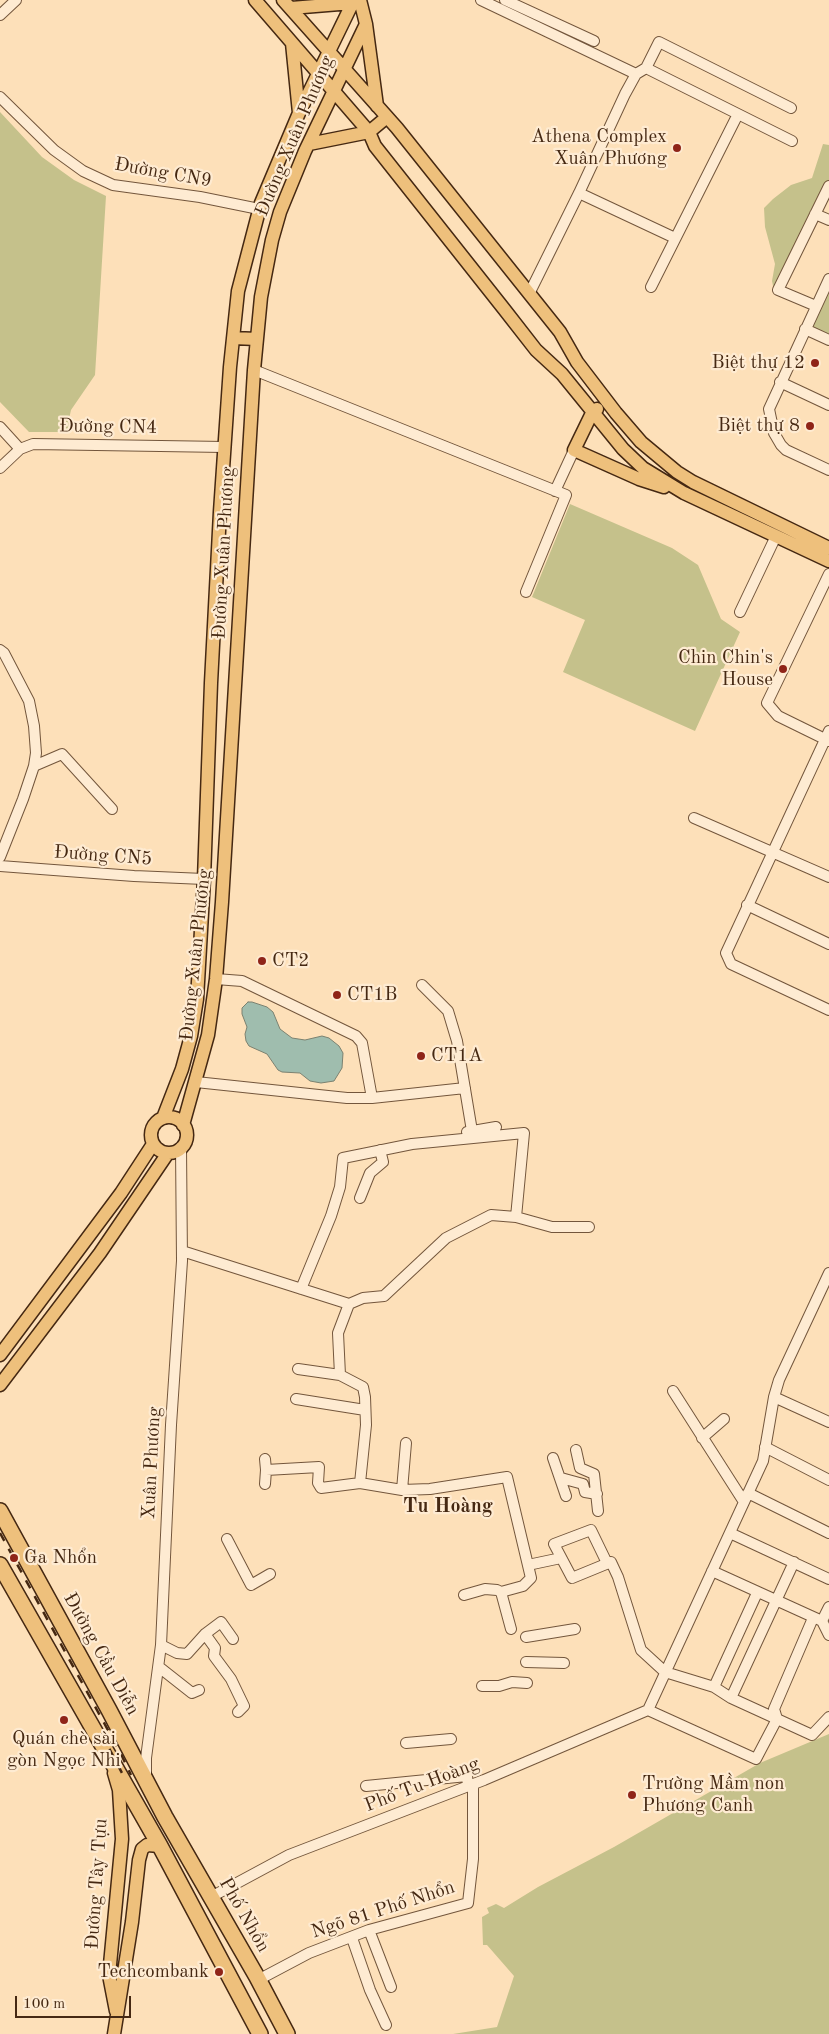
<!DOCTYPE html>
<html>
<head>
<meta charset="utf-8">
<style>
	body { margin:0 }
	#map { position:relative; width:829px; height:2034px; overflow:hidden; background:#fde0b9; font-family:"Old Standard TT",serif }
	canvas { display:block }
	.scale { position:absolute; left:15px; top:1996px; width:116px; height:22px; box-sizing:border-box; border:2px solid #452812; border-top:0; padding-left:6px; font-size:15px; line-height:18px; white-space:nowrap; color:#452812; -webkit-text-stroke:4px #feebd2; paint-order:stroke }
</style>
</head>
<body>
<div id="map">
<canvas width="829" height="2034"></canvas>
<div class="scale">100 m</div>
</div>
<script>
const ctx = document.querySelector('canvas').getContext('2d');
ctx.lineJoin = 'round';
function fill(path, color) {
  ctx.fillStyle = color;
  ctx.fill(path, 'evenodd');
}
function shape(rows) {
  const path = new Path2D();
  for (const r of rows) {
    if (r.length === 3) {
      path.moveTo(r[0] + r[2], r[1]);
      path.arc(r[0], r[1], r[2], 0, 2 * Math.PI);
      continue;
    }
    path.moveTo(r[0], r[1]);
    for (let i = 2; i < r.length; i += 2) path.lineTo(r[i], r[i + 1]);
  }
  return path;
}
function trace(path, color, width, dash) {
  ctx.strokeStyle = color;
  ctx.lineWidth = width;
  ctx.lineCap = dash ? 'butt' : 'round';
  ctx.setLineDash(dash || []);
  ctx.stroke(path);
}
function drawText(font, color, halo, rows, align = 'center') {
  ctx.font = font + ' "Old Standard TT",serif';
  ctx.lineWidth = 4.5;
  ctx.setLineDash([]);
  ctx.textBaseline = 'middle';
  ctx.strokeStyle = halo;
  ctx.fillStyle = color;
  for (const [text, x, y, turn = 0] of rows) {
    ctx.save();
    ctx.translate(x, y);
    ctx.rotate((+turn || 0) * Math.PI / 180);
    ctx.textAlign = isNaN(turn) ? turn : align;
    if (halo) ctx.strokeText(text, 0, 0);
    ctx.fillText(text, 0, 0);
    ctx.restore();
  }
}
fill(shape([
	[0,112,42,157,74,180,106,196,95,375,71,410,69,419,73,420,71,432,29,432,0,402],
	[823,144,829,145,829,186,775,295,772,281,775,264,765,227,764,208,773,199,791,185,812,178],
	[829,279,829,340,805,329],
	[570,504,672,548,698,565,721,619,740,632,695,731,563,672,585,620,532,597],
	[829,1734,829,2034,453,2034,497,2027,514,1976,487,1945,483,1945,482,1917,489,1913,487,1908,496,1904,504,1908,538,1887,614,1847,760,1763]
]), '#c5c18b');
const water = shape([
	[248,1002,252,1002,267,1007,273,1012,280,1029,292,1038,305,1040,322,1036,329,1038,339,1046,343,1053,342,1068,334,1081,321,1083,310,1081,300,1073,282,1072,278,1070,267,1054,249,1046,246,1041,245,1034,247,1027,242,1014,242,1008,248,1002]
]);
fill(water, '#9fbdae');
trace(water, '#7b8170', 1);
const minor = shape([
	[481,0,636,74],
	[505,0,594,41],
	[0,15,16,0],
	[646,68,659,42,791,108],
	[0,97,54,150,83,171,113,185,200,197,259,209],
	[579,193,675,238],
	[815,214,829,220],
	[829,279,769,409,774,433,781,445,786,450,829,470],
	[651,287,738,114],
	[529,294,579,193,625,94,636,74,646,68,792,141],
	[816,306,778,290,829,186],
	[805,329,829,340],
	[254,370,566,495,526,592],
	[780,382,829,405],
	[0,427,20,449],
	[0,468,20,449,33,444,224,447],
	[555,491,574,450],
	[829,574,767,703,778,716,829,741],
	[740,612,776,536],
	[0,650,4,653,29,701,34,726,36,753,34,766,23,799,0,857],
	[829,731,726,953,731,964,829,1010],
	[34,766,62,754,112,809],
	[694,818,829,877],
	[0,866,134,876,204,879],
	[747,905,829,944],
	[216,979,242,981,356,1036,362,1043,372,1098],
	[422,985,448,1011,457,1041,472,1131],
	[196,1082,347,1098,372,1098,465,1088],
	[467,1132,496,1127],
	[360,1198,370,1173,383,1162,380,1150],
	[516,1217,552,1227,589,1227],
	[182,1251,349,1304],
	[301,1289,331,1216,340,1187,343,1158,412,1144,524,1133,516,1217,491,1215,446,1238,384,1296,363,1298,349,1304],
	[349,1304,338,1333,340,1375,363,1387,365,1397,366,1425,360,1483],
	[298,1369,340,1375],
	[673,1391,744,1502],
	[774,1397,829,1422],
	[296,1399,365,1410],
	[702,1438,724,1419],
	[765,1447,829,1480],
	[576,1450,580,1468,594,1474,598,1511],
	[553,1458,566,1496],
	[265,1459,266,1470,319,1467,318,1483,321,1488,360,1483,402,1490,430,1489,507,1477,531,1578,523,1586,501,1592],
	[561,1478,583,1484,585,1492,597,1494],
	[265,1484,266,1470],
	[402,1490,406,1443],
	[748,1493,829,1533],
	[730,1533,829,1579],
	[227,1539,251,1585,270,1574],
	[607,1563,591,1530,554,1544,572,1578,611,1562,618,1577,641,1650,665,1672,714,1687,731,1698,812,1735,829,1717],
	[528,1565,561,1558],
	[712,1571,822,1621,829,1635],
	[501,1592,511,1629],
	[464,1595,485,1589,497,1590,501,1592],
	[822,1621,829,1607],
	[205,1634,215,1648,214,1656,231,1679,244,1706,238,1712],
	[526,1637,575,1629],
	[161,1645,177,1653,187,1654,205,1634,221,1622,233,1639],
	[526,1662,564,1663],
	[159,1667,192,1693,199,1690],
	[482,1686,499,1686,512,1682,527,1683],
	[714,1687,757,1593],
	[731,1698,794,1562],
	[648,1710,763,1461,774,1397,779,1380,829,1273],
	[648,1710,756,1759,777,1719,774,1709,813,1618],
	[406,1743,451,1739],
	[146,1777,146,1758,161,1645,171,1425,182,1261,181,1147],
	[366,1786,467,1776,468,1786],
	[211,1897,289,1855,484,1780,648,1710],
	[369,1930,391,1987],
	[352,1938,370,1990,386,2025],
	[258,1980,309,1953,369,1930,468,1903,473,1859,473,1784]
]);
const major = shape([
	[255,0,369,132,375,146,504,309,536,350,562,374,623,449,643,468,684,493,829,561],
	[283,0,397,128,560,332,577,362,616,413,641,442,677,472,693,482,829,548],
	[291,8,352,3],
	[366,24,377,106],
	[292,43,299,113],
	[309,144,369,132,387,117],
	[233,338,257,339],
	[597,409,592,413,574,450,639,479,664,487],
	[169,1135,18],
	[163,1118,182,1069,191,1036,197,999,204,879,211,683,220,512,230,367,238,291,261,203,299,113,354,0],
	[183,1125,208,1035,216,979,222,902,254,370,261,297,272,240,280,212,305,151,366,24,360,0],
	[0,1355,121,1193,153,1144],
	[0,1385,100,1253,168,1153],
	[114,1773,119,1790,122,1839,109,1975,116,2011],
	[114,2034,132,1922,139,1860,142,1849,147,1845,160,1846]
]);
const highway = shape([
	[0,1511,109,1710,165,1817,257,1977,287,2034],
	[0,1565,160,1846,260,2034]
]);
trace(minor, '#73563c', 12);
trace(major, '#452812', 15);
trace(highway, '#452812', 18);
trace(minor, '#feebd2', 10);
trace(major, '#eec07c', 12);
trace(highway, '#eec07c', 15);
trace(shape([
	[0,1533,120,1752,131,1775],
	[101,1733,122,1773]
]), '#452812', 2.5, [9, 9]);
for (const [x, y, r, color] of [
	[677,148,5,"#8f2418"],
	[815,363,5,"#8f2418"],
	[810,426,5,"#8f2418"],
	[783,669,5,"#8f2418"],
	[262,961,5,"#8f2418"],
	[337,995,5,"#8f2418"],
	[421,1056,5,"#8f2418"],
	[14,1558,5,"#8f2418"],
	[64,1720,5,"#8f2418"],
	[632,1795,5,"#8f2418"],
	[219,1972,5,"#8f2418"]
]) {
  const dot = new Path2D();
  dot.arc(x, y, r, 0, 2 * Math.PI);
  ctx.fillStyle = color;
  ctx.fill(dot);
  trace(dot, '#feebd2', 2);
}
drawText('19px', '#452812', '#feebd2', [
	["Đường Xuân Phương",295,136,-67],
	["Đường CN9",163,173,10],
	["Đường CN4",108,427,1],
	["Đường Xuân Phương",224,553,-87],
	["Đường CN5",103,856,4],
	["Đường Xuân Phương",196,955,-84],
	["Xuân Phương",152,1463,-87],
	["Đường Cầu Diễn",101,1654,61],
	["Phố Tu Hoàng",422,1785,-21],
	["Đường Tây Tựu",97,1884,-86],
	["Ngõ 81 Phố Nhổn",383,1910,-18],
	["Phố Nhổn",244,1915,60]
]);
drawText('19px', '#452812', '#feebd2', [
	["Athena Complex",667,137],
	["Xuân Phương",667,159],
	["Biệt thự 12",805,363],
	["Biệt thự 8",800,426],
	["Chin Chin's",773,658],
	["House",773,680],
	["CT2",272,961,"left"],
	["CT1B",347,995,"left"],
	["CT1A",431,1056,"left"],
	["Ga Nhổn",24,1558,"left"],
	["Quán chè sài",64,1739,"center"],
	["gòn Ngọc Nhi",64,1761,"center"],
	["Trường Mầm non",642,1784,"left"],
	["Phương Canh",642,1806,"left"],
	["Techcombank",209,1972]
], 'right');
drawText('bold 20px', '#452812', '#feebd2', [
	["Tu Hoàng",448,1507]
]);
</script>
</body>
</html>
